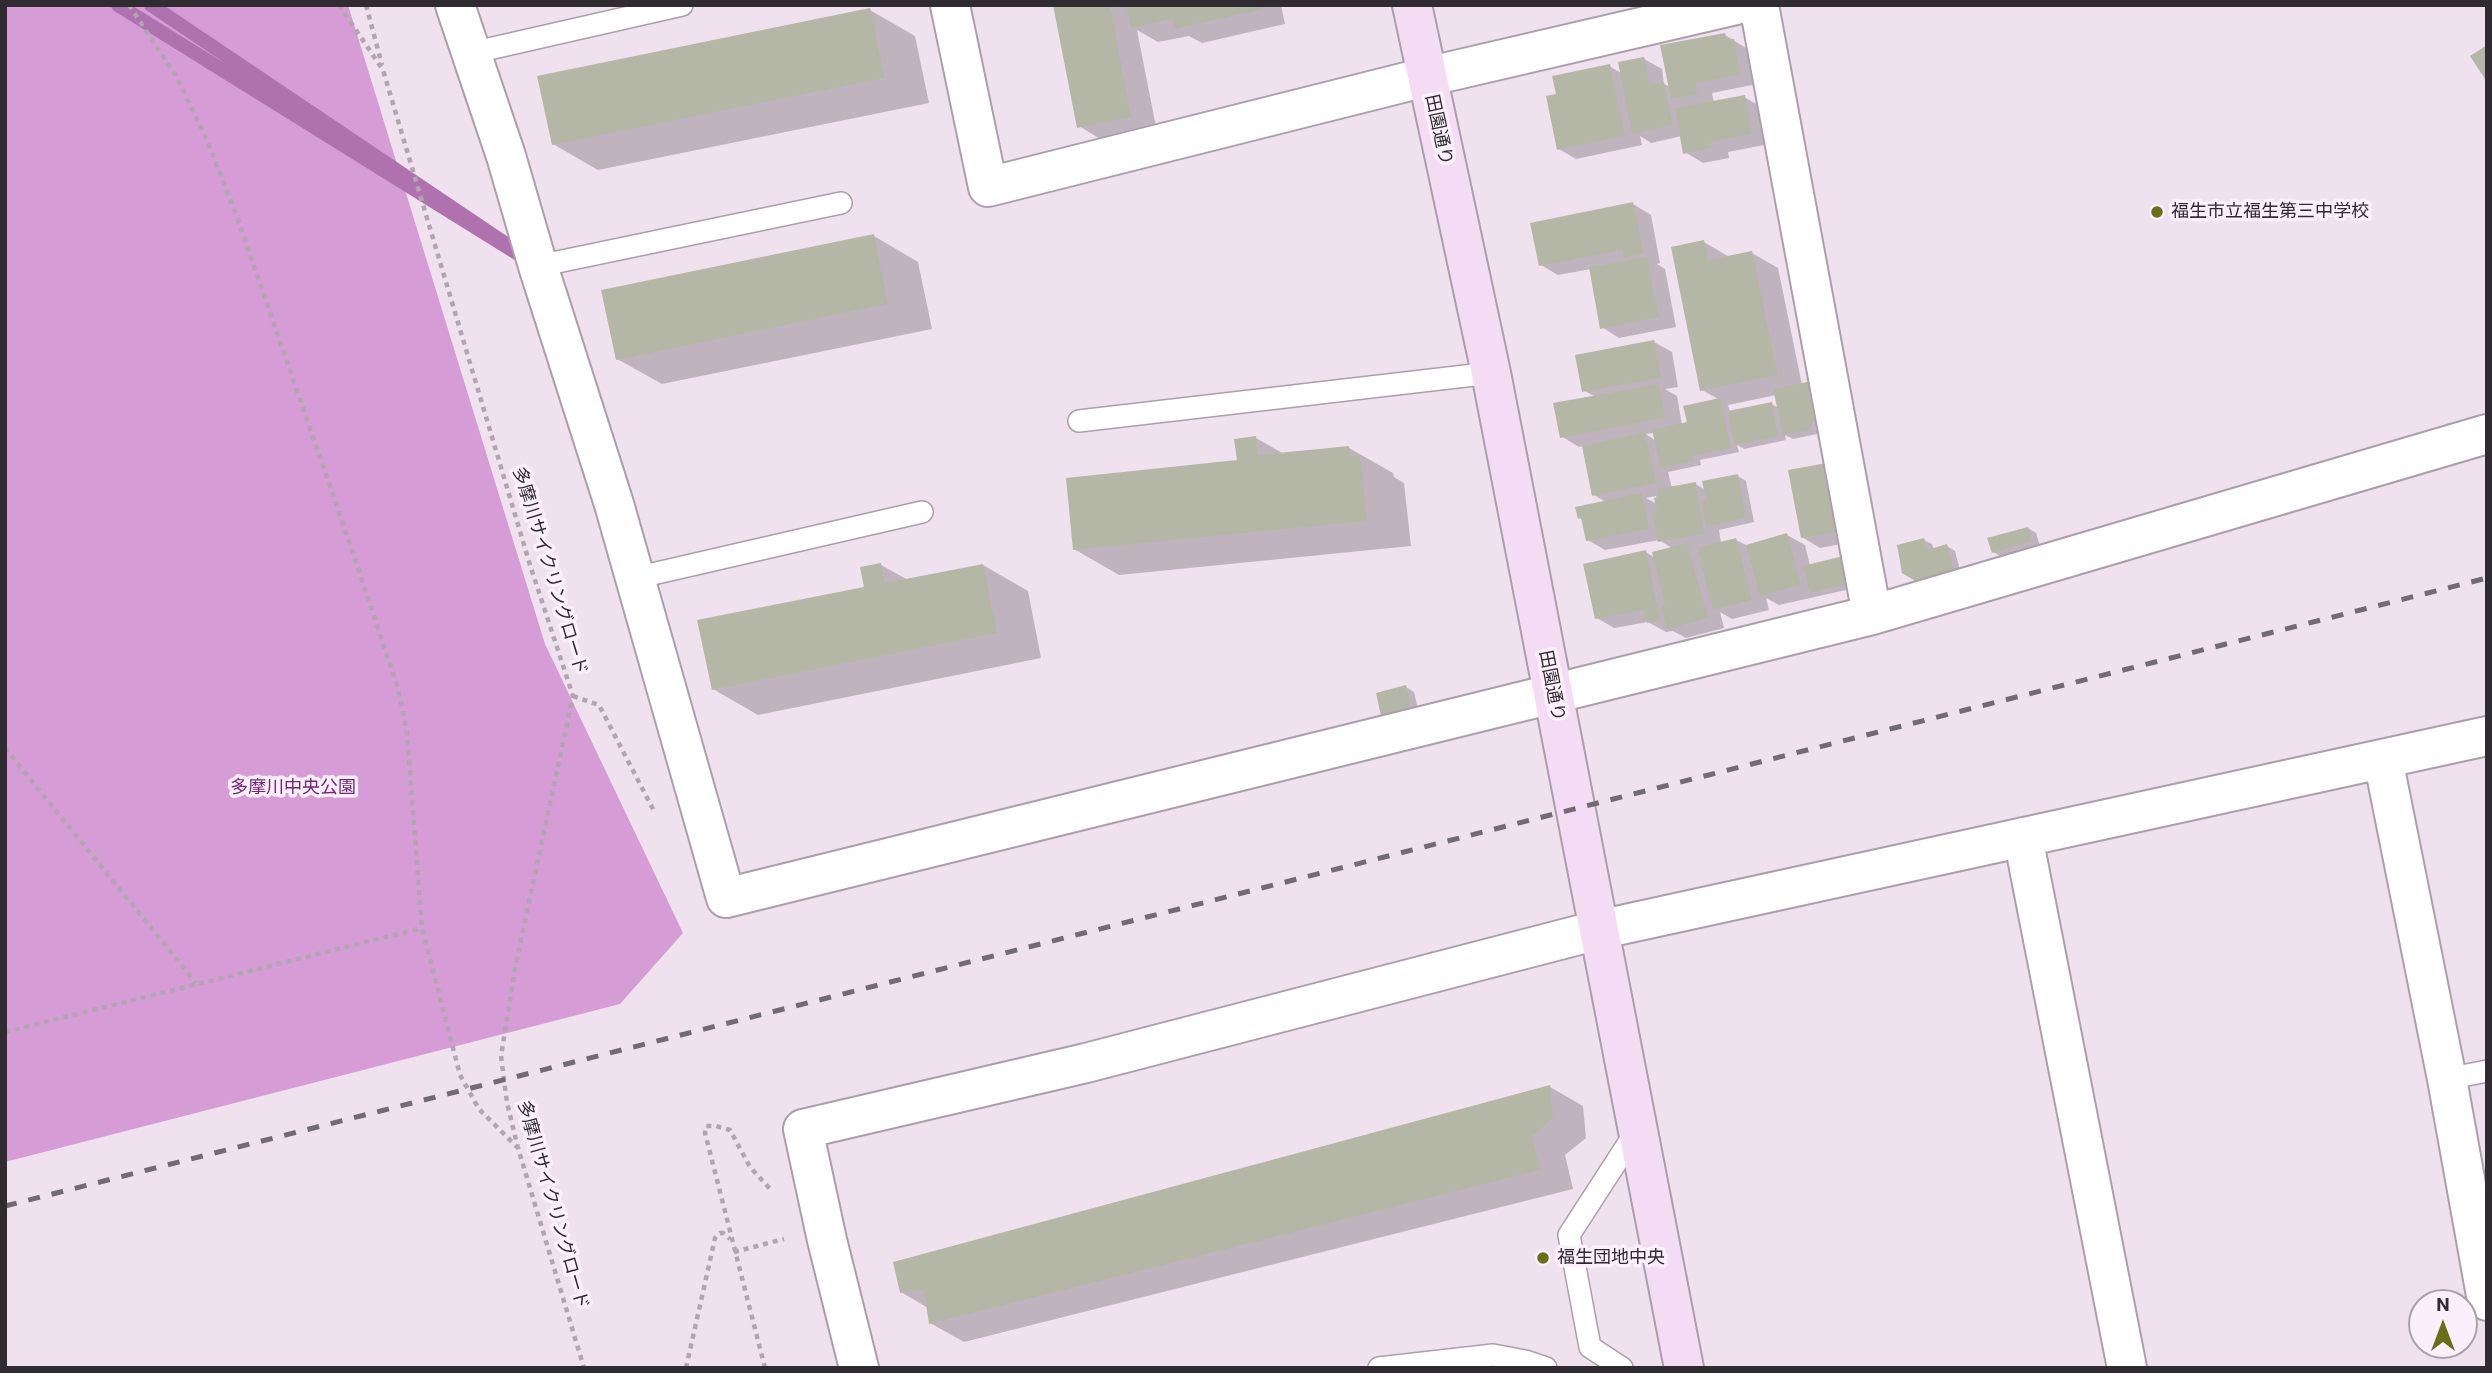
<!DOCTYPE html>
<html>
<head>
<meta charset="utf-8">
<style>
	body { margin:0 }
	#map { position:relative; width:2492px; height:1373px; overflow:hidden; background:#efe1ee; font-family:Roboto,sans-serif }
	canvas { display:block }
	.frame { position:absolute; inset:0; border:7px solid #302b30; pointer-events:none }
	.north { position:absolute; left:2408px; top:1289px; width:70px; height:70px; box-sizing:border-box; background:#fceffc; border:2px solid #aaa1aa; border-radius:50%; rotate:0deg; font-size:19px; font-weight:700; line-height:28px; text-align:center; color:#302b30 }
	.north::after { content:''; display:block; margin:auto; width:24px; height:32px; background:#6a6f15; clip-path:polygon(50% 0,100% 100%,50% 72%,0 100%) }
</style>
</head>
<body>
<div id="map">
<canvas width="2492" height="1373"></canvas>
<div class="frame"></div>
<div class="north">N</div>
</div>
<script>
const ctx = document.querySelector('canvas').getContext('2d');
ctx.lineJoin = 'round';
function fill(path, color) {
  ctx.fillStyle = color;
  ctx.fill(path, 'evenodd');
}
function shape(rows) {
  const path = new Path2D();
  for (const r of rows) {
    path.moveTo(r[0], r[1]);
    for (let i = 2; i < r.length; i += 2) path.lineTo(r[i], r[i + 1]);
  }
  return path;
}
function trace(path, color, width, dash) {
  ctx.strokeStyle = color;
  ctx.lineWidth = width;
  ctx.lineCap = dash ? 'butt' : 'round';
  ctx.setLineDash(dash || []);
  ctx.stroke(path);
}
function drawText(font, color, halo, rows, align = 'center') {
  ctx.font = font + ' Roboto,"Noto Sans JP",sans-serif';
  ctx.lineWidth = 7;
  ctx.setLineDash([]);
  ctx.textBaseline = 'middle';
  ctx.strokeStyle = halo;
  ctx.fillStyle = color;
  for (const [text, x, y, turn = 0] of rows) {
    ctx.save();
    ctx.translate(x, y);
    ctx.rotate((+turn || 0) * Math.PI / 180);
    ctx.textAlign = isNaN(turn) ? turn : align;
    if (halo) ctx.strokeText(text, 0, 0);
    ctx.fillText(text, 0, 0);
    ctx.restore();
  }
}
fill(shape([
	[5,5,348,5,545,644,683,933,620,1004,5,1162]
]), '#d69cd6');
fill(shape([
	[1055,5,1281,5,1285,24,1202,43,1189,36,1158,42,1137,30,1157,132,1105,142,1079,126],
	[870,10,915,36,929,103,598,170,553,144],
	[1725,35,1751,51,1757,84,1712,93,1714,103,1744,97,1762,107,1769,144,1728,152,1729,158,1703,163,1685,152,1682,136,1651,143,1640,136,1642,145,1576,159,1559,149,1558,96,1609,66,1621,73,1644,59,1662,69,1664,84,1670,87],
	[1633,204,1651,215,1660,263,1657,264,1665,269,1676,327,1619,338,1602,327,1591,269,1558,275,1541,265],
	[874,236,918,262,932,329,662,384,617,359],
	[1704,242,1731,258,1752,253,1778,268,1802,385,1827,419,1817,434,1793,439,1785,435,1786,440,1744,449,1737,445,1739,452,1700,460,1701,465,1668,472,1672,488,1695,484,1706,490,1738,476,1746,481,1754,522,1719,530,1721,543,1736,540,1748,546,1787,535,1805,545,1810,566,1855,588,1779,605,1766,598,1769,610,1732,619,1720,612,1724,628,1686,638,1673,631,1666,632,1648,622,1614,628,1597,618,1646,552,1655,558,1672,548,1659,540,1605,550,1588,540,1583,520,1580,518,1606,502,1594,495,1584,446,1579,447,1561,436,1596,397,1583,390,1654,342,1672,352,1678,387,1665,389,1677,396,1682,425,1689,423,1720,400,1702,390],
	[1776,395,1779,408,1771,404,1730,412,1728,405],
	[1655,433,1656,441,1646,434],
	[1656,496,1657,504,1646,498],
	[1256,438,1284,454,1349,448,1393,473,1394,477,1404,483,1411,546,1119,575,1074,549,1239,461],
	[1844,475,1856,541,1820,548,1802,537],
	[2028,528,2036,533,2040,546,2002,557,1993,552],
	[1924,540,1932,544,1934,550,1947,546,1955,551,1961,574,1927,586],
	[881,565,908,580,983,565,1028,591,1041,658,758,715,713,689,866,588],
	[1406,687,1414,692,1419,713,1391,720,1383,715],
	[1550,1087,1583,1106,1586,1138,1565,1155,1573,1189,964,1342,930,1323,928,1308,901,1292]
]), '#0003');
trace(shape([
	[118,5,528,260],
	[151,5,527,258]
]), '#af72af', 14);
fill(shape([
	[1053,5,1110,5,1131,117,1077,128],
	[1126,5,1259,5,1260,10,1174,29,1172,19,1131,28],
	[870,8,885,78,552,145,537,76],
	[1725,33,1727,39,1734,39,1740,75,1696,83,1697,94,1671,99,1660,45],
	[2487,45,2487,82,2470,56],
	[1644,57,1650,85,1664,82,1673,125,1632,134,1618,62],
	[1610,64,1625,136,1557,150,1546,96,1556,94,1552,76],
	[1745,95,1752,134,1711,142,1712,148,1683,154,1675,108],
	[1633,202,1644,254,1624,258,1622,250,1539,266,1530,223],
	[874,234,888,304,616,360,601,290],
	[1704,240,1708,260,1752,251,1778,375,1700,391,1671,247],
	[1647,257,1659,317,1600,329,1589,267],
	[1654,340,1661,378,1582,392,1575,355],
	[1812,381,1819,414,1808,430,1783,435,1773,389],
	[1659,384,1665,418,1560,438,1553,403],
	[1720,398,1731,448,1693,456,1694,461,1660,468,1652,429,1687,422,1683,406],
	[1772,402,1778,436,1734,445,1728,411],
	[1645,432,1656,483,1592,496,1582,446],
	[1256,436,1258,455,1349,446,1350,456,1360,455,1367,521,1073,550,1066,478,1237,460,1234,439],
	[1827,463,1839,532,1801,538,1788,470],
	[1738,474,1746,518,1706,527,1701,501,1706,500,1702,481],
	[1696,482,1704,534,1658,542,1652,512,1657,511,1654,498,1658,497,1657,489],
	[1642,493,1649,529,1586,541,1581,518,1578,519,1575,507],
	[2028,527,2032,541,1992,553,1987,538],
	[1787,533,1801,585,1760,596,1746,545],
	[1736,538,1752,600,1713,610,1697,548],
	[1924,538,1927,550,1947,544,1954,570,1917,582,1902,573,1897,545],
	[1687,543,1708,618,1667,629,1661,607,1665,606,1652,552],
	[1646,550,1660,620,1647,623,1644,610,1595,619,1583,564],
	[1847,555,1847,584,1810,593,1803,566],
	[881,563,885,583,983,564,997,633,712,690,697,620,864,587,860,567],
	[1406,685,1411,709,1381,716,1376,693],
	[1550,1085,1553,1118,1532,1136,1540,1170,929,1324,924,1290,900,1293,893,1262]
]), '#b4b6a6');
const lane = shape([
	[471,53,682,5],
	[538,266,841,203],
	[1079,421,1491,373],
	[635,578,922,512],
	[2447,1079,2487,1071],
	[1379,1368,1493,1355,1525,1361,1546,1368],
	[1622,1368,1590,1347,1569,1235,1637,1130]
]);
const street = shape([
	[455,5,506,156,538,266,614,504,726,898,1872,615,2487,434],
	[950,5,988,187,1426,77,1736,5],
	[1759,5,1872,615],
	[2383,759,2447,1079,2487,1301],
	[2023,837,2127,1368],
	[859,1368,827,1240,803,1129,1086,1063,1598,930,2487,736]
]);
const secondary = shape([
	[1412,5,1491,373,1684,1368]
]);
trace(lane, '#ab9fab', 24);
trace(street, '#ab9fab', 42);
trace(secondary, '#ab9fab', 42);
trace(shape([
	[129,5,176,76,206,138,236,214,351,547,397,686,403,710,407,733,422,928,460,1075,479,1109,518,1148],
	[339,5,383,70,530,565,573,696,516,963,501,1056,507,1103,518,1148,584,1368],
	[366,5,382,65],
	[573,696,599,705,655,813],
	[5,748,196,983],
	[5,1032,422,928],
	[734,1252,784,1239],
	[686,1368,715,1238,720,1233,723,1233,730,1239],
	[765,1368,705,1133,706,1126,716,1126,730,1130,750,1167,772,1191]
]), '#b0a5b0', 4.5, [5, 5]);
trace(lane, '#fff', 21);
trace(street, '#fff', 38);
trace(secondary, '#f4ddf4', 38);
trace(shape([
	[5,1206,2487,578]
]), '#736b73', 5, [12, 12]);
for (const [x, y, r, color] of [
	[2157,212,7,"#6a6f15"],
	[1543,1258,7,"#6a6f15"]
]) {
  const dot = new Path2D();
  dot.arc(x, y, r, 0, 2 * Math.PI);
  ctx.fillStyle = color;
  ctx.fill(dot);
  trace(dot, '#fceffc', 2.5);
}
drawText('18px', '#302b30', '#fceffc', [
	["田園通り",1438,130,78],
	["多摩川サイクリングロード",549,571,73],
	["田園通り",1551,686,79],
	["多摩川サイクリングロード",552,1205,74]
]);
drawText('18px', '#302b30', '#fceffc', [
	["福生市立福生第三中学校",2171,212],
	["福生団地中央",1557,1258]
], 'left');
drawText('18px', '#732875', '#fceffc', [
	["多摩川中央公園",293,788]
]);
</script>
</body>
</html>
